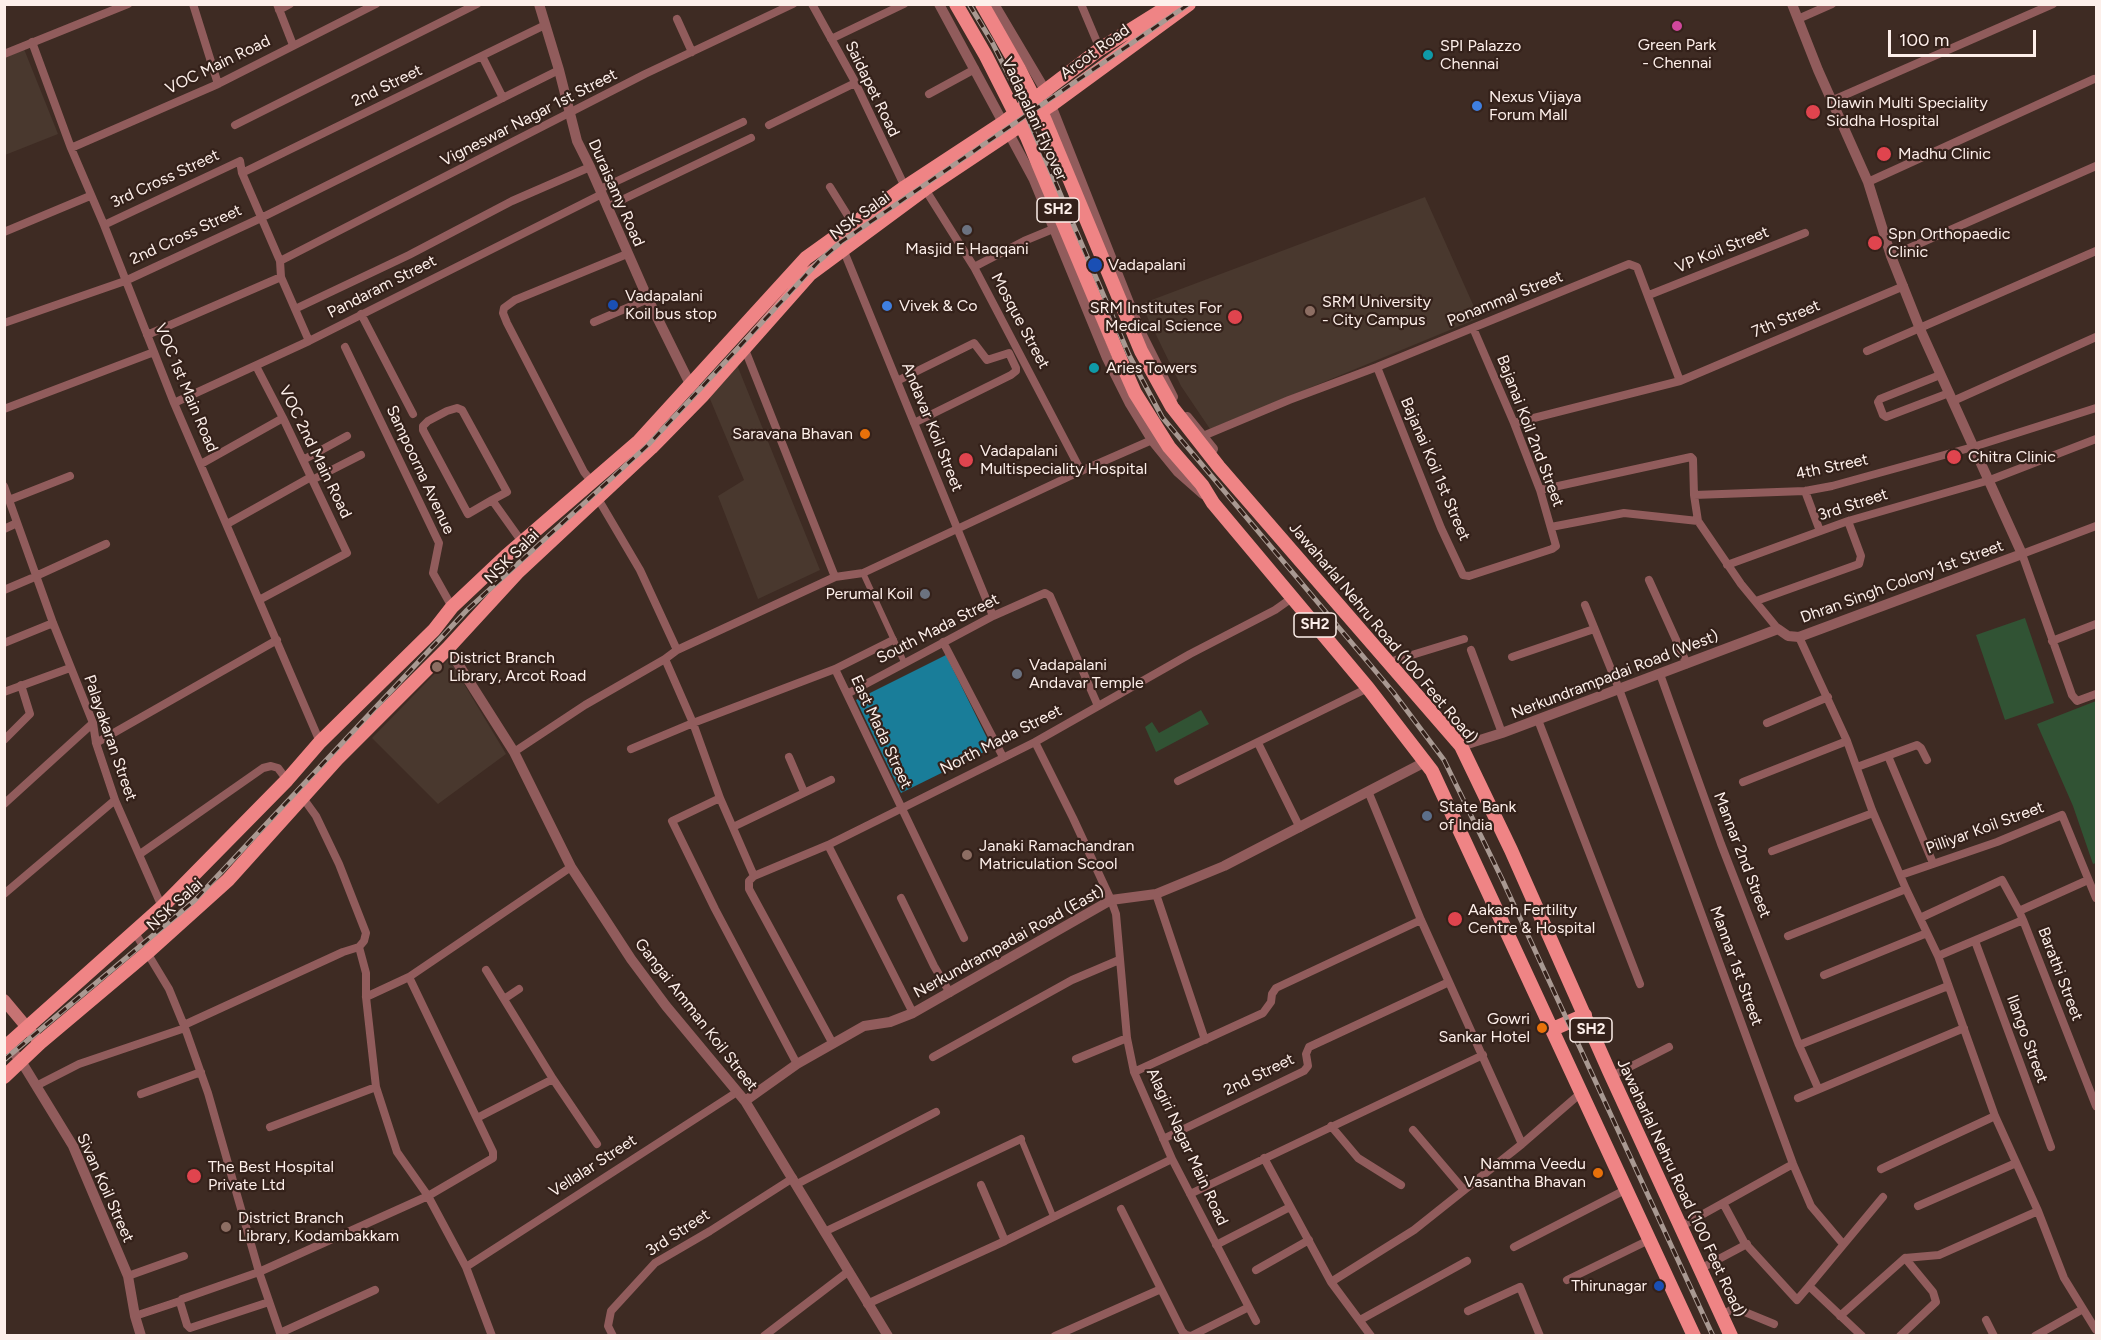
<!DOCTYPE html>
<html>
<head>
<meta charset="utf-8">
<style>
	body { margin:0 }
	#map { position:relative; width:2101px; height:1340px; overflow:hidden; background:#3e2b23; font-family:Figtree,sans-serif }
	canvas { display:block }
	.frame { position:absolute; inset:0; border:6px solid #fdefea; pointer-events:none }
	.scale { position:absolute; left:1888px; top:30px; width:148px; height:27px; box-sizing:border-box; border:3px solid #fdefea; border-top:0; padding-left:8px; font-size:18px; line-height:21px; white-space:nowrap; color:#fdefea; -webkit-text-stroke:4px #34211a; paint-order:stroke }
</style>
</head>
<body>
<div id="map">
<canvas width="2101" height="1340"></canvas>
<div class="frame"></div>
<div class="scale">100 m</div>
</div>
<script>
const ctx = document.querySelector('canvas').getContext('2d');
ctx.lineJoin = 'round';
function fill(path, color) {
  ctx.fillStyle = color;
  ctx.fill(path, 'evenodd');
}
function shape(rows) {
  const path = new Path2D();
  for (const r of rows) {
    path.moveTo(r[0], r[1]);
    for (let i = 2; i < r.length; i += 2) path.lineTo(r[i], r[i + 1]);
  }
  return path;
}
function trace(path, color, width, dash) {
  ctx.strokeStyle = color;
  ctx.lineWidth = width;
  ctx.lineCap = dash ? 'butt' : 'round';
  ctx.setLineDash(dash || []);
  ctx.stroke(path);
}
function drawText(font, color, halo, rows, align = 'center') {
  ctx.font = font + ' Figtree,sans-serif';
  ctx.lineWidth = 4.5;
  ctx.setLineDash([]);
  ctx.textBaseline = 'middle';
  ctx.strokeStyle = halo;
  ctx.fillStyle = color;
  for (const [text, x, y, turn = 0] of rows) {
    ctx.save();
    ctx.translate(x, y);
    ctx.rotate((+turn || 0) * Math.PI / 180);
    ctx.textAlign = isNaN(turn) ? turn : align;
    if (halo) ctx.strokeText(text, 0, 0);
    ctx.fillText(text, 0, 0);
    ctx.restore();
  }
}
fill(shape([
	[24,49,58,134,5,155,5,56],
	[1425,197,1479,318,1210,429,1181,386,1141,304],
	[733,355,820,570,758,599,718,496,744,480,705,387],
	[449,659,506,754,438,804,372,738]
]), '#49382e');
fill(shape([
	[2025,618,2054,703,2005,720,1976,635],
	[2096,701,2096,863,2093,864,2073,806,2037,724],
	[1201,710,1209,724,1156,752,1145,727,1152,722,1159,733]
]), '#315334');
fill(shape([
	[946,655,992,748,901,793,856,700]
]), '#197d99');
trace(shape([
	[863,573,904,662],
	[1021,1139,1053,1216]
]), '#915c5c', 6);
trace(shape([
	[193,4,218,84],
	[277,4,293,45],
	[812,4,854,80,905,187],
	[1081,4,1100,49],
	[279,10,290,4],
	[677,19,692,52],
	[1798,19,1832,4],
	[831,39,904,4],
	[32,42,71,148,104,225,174,403,320,742],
	[4,54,128,4],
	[482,56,503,98],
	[929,94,975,69],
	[1831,101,2053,4],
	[235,125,477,4],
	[769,125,855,83],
	[71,148,218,84,376,4],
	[242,173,545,25],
	[1868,182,2094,79],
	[830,187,853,224],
	[600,189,743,122],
	[925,189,974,267,1081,471],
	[607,207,751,138],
	[104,225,240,161,242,173,280,261,281,277,309,341],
	[4,232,90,196],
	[843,249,993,616],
	[1891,256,2096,166],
	[280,261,645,74,793,4],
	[974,267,1024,241,1053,229],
	[1649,295,1805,233],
	[295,309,409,255,512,201,590,167],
	[361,314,413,414],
	[594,322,648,299],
	[4,323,125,281,261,218,559,70],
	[147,335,281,277],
	[345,347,439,543,433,573,452,607],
	[744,347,835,577],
	[1867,351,2096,251],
	[256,366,283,418,347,553,259,600],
	[1377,367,1441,528,1463,575,1469,576,1552,549,1556,546,1540,490,1514,423,1473,328],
	[1940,375,1880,399,1878,402,1883,415,1886,417,1949,393],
	[897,381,974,343,987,360,1009,353,1016,368,1016,371,1011,375,914,423],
	[1953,401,2096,337],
	[174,403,309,341,602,194],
	[4,409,154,352],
	[1514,423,1680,381,1904,286],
	[1203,436,1289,400,1377,367,1629,264,1637,267,1680,381],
	[303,460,347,436],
	[201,464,283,418],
	[312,480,361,455],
	[592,482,584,472,507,323,503,313,504,308,515,300,627,254],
	[4,486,53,623,93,723,96,743,115,800,162,907,175,927],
	[1540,490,1691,457,1693,459,1694,495,1698,521,1741,584,1778,629],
	[1805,491,1820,531],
	[1694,495,1805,491,1832,486,1973,447,2096,408],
	[597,497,640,570,677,650],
	[9,500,70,476],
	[492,500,468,514,423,430,423,426,428,421,447,411,457,408,462,410,507,492,492,500,522,542],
	[227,524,311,477],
	[2096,526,2022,554,2072,695,2077,701,2096,694],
	[1551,527,1624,513,1698,521],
	[4,529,17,523],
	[1727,565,1848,521,1990,480,2096,439],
	[36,576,106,544],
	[1649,580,1687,664],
	[4,590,37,576],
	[1756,601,1859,564,1861,556,1848,521],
	[1585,605,1619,689,1793,1164,1811,1206,1843,1244],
	[1799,637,1847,741,1872,810,1906,889,1938,956,1995,1116,2038,1211,2064,1278,2096,1330],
	[2052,641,2096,624],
	[943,642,1003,757],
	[4,643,53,623],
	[1471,650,1502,733],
	[1512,657,1594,629],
	[665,659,693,723,720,798,754,876],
	[1389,662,1464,639],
	[835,669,964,938],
	[1660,674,1721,844,1799,1045,1818,1088],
	[4,692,70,668],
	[847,694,993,616,1045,593,1050,596,1098,706],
	[1538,720,1640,984],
	[1767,723,1828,697],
	[4,740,30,714,21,685],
	[1035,742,1073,818,1111,900,1116,914,1127,1038,1134,1072,1172,1159,1256,1321],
	[96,743,277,640],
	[1258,743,1300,828],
	[631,749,693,723,835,669,893,640],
	[514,752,585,705,665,659,677,650,835,577,863,573,1081,471,1152,440],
	[1888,756,1933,863],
	[789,757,804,792],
	[1857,767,1917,745,1921,748,1927,760],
	[1178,781,1368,688],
	[1743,782,1847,741],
	[1368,791,1421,920,1522,1144],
	[720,798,672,821,715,909,797,1064],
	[4,804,93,723],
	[733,827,831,780],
	[828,845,913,1013],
	[1772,851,1873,813],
	[140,854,263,768,271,766,278,768,287,780],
	[1901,875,1997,842,2062,815,2096,898],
	[4,894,115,800],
	[1156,894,1205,1040],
	[901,898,934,966,950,993],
	[1920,918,2002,880,2019,911],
	[2023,920,2096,1106],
	[134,931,169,989,185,1028,208,1093,259,1272,281,1336],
	[1788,936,1906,889],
	[1975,941,2051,1147],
	[359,947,366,973,366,997,376,1087,397,1152,428,1196,466,1267,492,1336],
	[1938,956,2023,920,2019,911,2088,880],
	[486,970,553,1079,597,1144],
	[1824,975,1927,933],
	[366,997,409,977,571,867],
	[504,999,519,989],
	[184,1025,343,952,359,947,364,941,366,933,339,864,316,816,303,798],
	[833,1044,749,889,749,881,754,876,828,845,1035,742,1190,654,1275,610,1292,598],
	[1799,1045,1948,986],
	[933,1057,1072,980,1119,960],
	[1076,1059,1127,1038],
	[1134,1072,1263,1013,1271,1002,1272,994,1276,988,1421,920],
	[1612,1076,1669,1047],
	[36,1086,79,1064,185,1028],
	[141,1094,201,1072],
	[1798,1098,1964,1028],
	[477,1118,553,1079],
	[1331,1126,1358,1158,1401,1185],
	[270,1127,376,1087],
	[1413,1130,1464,1190],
	[1163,1139,1304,1071,1308,1066,1306,1054,1309,1047,1449,982],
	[1264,1158,1331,1282,1414,1230,1522,1144,1582,1092],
	[1881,1169,1995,1116],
	[797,1184,936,1112],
	[981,1185,1005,1241],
	[1190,1194,1483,1055],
	[1723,1203,1744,1242,1797,1300,1809,1286],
	[1918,1206,2016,1163],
	[1121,1209,1182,1331,1186,1335,1190,1336],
	[1680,1227,1793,1164],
	[824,1232,1021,1139],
	[1216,1245,1290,1207],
	[1514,1247,1627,1189],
	[466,1267,737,1092],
	[1700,1269,1747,1244],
	[1256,1270,1309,1240],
	[128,1276,184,1256],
	[1567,1280,1649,1240],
	[1331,1282,1371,1336],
	[269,1302,190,1328,187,1325,180,1302,182,1299,259,1272,428,1196,493,1158,493,1152,409,977],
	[867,1304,1005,1241,1172,1159],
	[1468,1311,1520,1287,1540,1336],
	[1721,1315,1735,1308,1774,1324],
	[135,1316,180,1301],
	[1840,1316,1905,1258,1939,1255,2038,1211],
	[1360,1320,1467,1261],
	[1986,1320,1994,1336],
	[280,1333,375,1290],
	[613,1336,608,1326,611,1311,655,1263,710,1231,793,1178],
	[764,1336,849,1271],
	[1055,1336,1161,1289],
	[1191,1336,1247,1308],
	[1862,1336,1809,1286,1883,1197],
	[1900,1336,1936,1302,1933,1292,1905,1258],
	[2035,1336,2083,1309]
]), '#915c5c', 8);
trace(shape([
	[539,4,559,70,577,141,590,167,648,299,690,384,702,396],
	[939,4,1034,180,1107,358,1130,404,1152,440,1178,472,1203,494],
	[994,4,1045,90,1141,333,1173,397],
	[1036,177,1068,163],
	[1187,417,1213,449],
	[448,648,514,752,571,867,631,959,666,1006,745,1101,888,1336],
	[1461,746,1502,733,1778,629,1788,636,1799,637,2022,554,1920,329,1891,256,1868,182,1818,70,1792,4],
	[7,1045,21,1061,73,1146,128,1276,135,1316,141,1336],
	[745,1101,797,1064,864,1026,890,1022,913,1013,1111,900,1156,894,1224,866,1425,762]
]), '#915c5c', 10);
trace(shape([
	[4,1000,40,1043]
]), '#c67373', 12);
trace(shape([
	[956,4,986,56,1027,137,1124,368,1135,393,1169,447,1202,485,1213,503,1368,688,1432,771,1694,1336],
	[982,4,1019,69,1044,118,1141,351,1172,407,1219,467,1461,746,1511,850,1609,1071,1731,1336],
	[1553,1029,1585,1015],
	[4,1048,162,907,287,780,320,742,434,630,452,607,506,556,639,441,806,258,905,187,1004,122,1100,49,1172,4],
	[4,1077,40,1043,148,952,228,880,337,759,448,648,517,573,651,448,702,396,810,274,925,189,1051,105,1189,4]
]), '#ef8485', 14);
const rail = shape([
	[969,4,992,42,1016,90,1129,355,1162,417,1393,692,1444,760,1502,879,1713,1336],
	[4,1060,194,901,467,610,648,445,819,261,841,242,1189,4]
]);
trace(rail, '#a99992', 5);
trace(rail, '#34211a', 3, [9]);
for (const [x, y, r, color] of [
	[1677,26,6,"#d1479c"],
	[1428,55,6,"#0f9aa8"],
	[1477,106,6,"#3f7fe0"],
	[1813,112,8,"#e0444e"],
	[1884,154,8,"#e0444e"],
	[967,230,6,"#6b7280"],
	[1875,243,8,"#e0444e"],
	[1095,265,8,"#1a4fb4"],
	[613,305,6,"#1a4fb4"],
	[887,306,6,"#3f7fe0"],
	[1310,311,6,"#8d6e63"],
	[1235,317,8,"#e0444e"],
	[1094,368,6,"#0f9aa8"],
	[865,434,6,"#e8710a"],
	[1954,457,8,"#e0444e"],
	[966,460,8,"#e0444e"],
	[925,594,6,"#6b7280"],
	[437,667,6,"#8d6e63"],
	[1017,674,6,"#6b7280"],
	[1427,816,6,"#5c6f8a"],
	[967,855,6,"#8d6e63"],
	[1455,919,8,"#e0444e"],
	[1542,1028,6,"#e8710a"],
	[1598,1173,6,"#e8710a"],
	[194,1176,8,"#e0444e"],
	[226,1227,6,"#8d6e63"],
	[1659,1286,6,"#1a4fb4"]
]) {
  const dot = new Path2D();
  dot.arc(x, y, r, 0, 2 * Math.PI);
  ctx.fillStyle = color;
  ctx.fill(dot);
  trace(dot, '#34211a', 2);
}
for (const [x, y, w] of [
	[1058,210,42],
	[1315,625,42],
	[1591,1030,42]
]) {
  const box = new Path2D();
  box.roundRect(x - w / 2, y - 12, w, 24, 4.5);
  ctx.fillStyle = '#34211a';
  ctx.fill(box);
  trace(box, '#fdefea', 1.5);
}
drawText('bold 15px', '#fdefea', null, [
	["SH2",1058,210],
	["SH2",1315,625],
	["SH2",1591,1030]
]);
drawText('16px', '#fdefea', '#34211a', [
	["Green Park",1677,45,"center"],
	["- Chennai",1677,63,"center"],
	["SPI Palazzo",1440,46],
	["Chennai",1440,64],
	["Nexus Vijaya",1489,97],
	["Forum Mall",1489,115],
	["Diawin Multi Speciality",1826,103],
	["Siddha Hospital",1826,121],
	["Madhu Clinic",1898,154],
	["Spn Orthopaedic",1888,234],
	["Clinic",1888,252],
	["Masjid E Haqqani",967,249,"center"],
	["Vadapalani",1108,265],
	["Vadapalani",625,296],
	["Koil bus stop",625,314],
	["SRM University",1322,302],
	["- City Campus",1322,320],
	["Vivek & Co",899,306],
	["SRM Institutes For",1222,308,"right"],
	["Medical Science",1222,326,"right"],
	["Aries Towers",1106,368],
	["Saravana Bhavan",853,434,"right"],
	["Vadapalani",980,451],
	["Multispeciality Hospital",980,469],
	["Chitra Clinic",1968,457],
	["Perumal Koil",913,594,"right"],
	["District Branch",449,658],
	["Library, Arcot Road",449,676],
	["Vadapalani",1029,665],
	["Andavar Temple",1029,683],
	["State Bank",1439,807],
	["of India",1439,825],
	["Janaki Ramachandran",979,846],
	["Matriculation Scool",979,864],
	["Aakash Fertility",1468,910],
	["Centre & Hospital",1468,928],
	["Gowri",1530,1019,"right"],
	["Sankar Hotel",1530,1037,"right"],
	["Namma Veedu",1586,1164,"right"],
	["Vasantha Bhavan",1586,1182,"right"],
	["The Best Hospital",208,1167],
	["Private Ltd",208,1185],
	["District Branch",238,1218],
	["Library, Kodambakkam",238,1236],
	["Thirunagar",1647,1286,"right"]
], 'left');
drawText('16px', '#fdefea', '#34211a', [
	["Arcot Road",1095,52,-36],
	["VOC Main Road",218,65,-26],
	["2nd Street",387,86,-26],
	["Saidapet Road",872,89,64],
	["Vigneswar Nagar 1st Street",529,118,-27],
	["Vadapalani Flyover",1034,119,65],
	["3rd Cross Street",165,179,-25],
	["Duraisamy Road",616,193,66],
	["NSK Salai",860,216,-36],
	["2nd Cross Street",186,235,-25],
	["VP Koil Street",1722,250,-22],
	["Pandaram Street",382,287,-27],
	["Ponammal Street",1505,299,-22],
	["7th Street",1786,319,-23],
	["Mosque Street",1020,321,62],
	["VOC 1st Main Road",186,388,67],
	["Andavar Koil Street",932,427,68],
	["Bajanai Koil 2nd Street",1530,431,69],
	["VOC 2nd Main Road",315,452,64],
	["4th Street",1832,467,-12],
	["Bajanai Koil 1st Street",1435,469,67],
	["Sampoorna Avenue",420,470,65],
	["3rd Street",1853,505,-18],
	["NSK Salai",512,557,-45],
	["Dhran Singh Colony 1st Street",1902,582,-20],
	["South Mada Street",938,629,-27],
	["Jawaharlal Nehru Road (100 Feet Road)",1383,633,50],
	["Nerkundrampadai Road (West)",1615,675,-21],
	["East Mada Street",881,732,65],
	["Palayakaran Street",110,738,71],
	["North Mada Street",1001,740,-27],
	["Pilliyar Koil Street",1985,828,-20],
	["Mannar 2nd Street",1742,855,69],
	["NSK Salai",175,905,-42],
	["Nerkundrampadai Road (East)",1009,942,-29],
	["Mannar 1st Street",1736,966,70],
	["Barathi Street",2060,974,69],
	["Gangai Amman Koil Street",696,1015,52],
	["Ilango Street",2027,1039,70],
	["2nd Street",1259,1075,-26],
	["Alagiri Nagar Main Road",1187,1147,65],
	["Vellalar Street",593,1166,-33],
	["Sivan Koil Street",105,1188,66],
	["Jawaharlal Nehru Road (100 Feet Road)",1681,1188,65],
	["3rd Street",678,1233,-33]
]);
</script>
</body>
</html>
